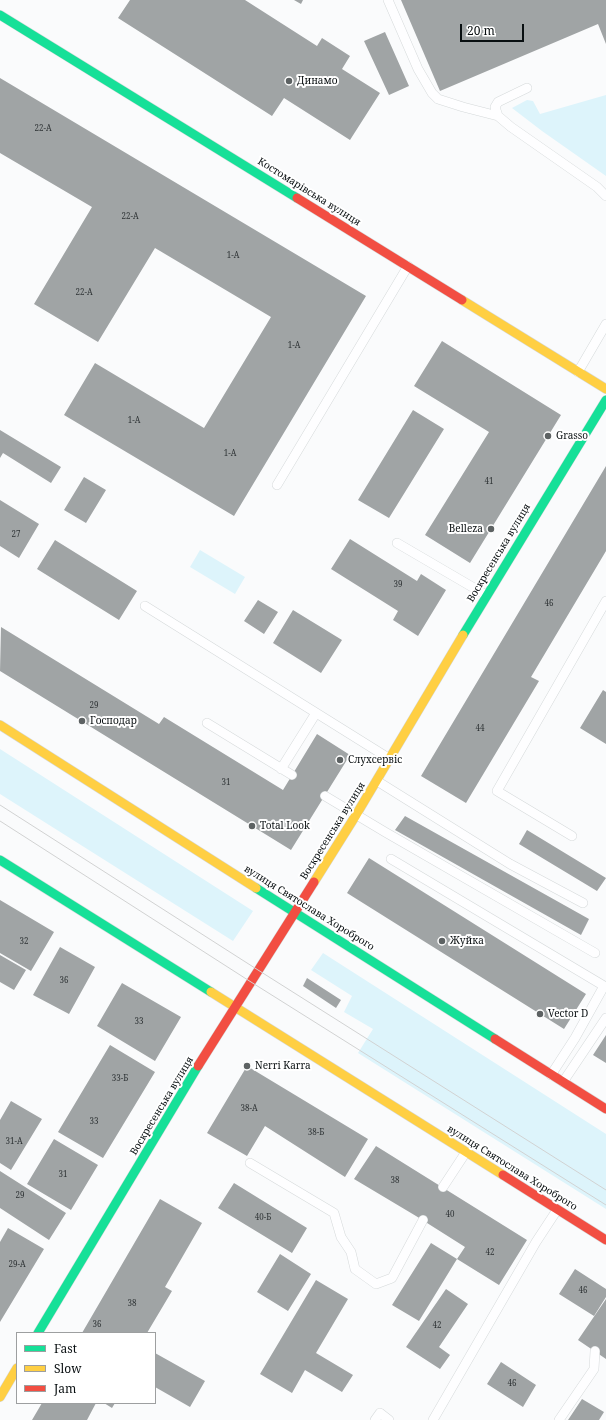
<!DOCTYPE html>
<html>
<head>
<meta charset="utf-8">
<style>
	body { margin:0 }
	#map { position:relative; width:606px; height:1420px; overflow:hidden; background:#fafbfc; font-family:"Noto Serif",serif }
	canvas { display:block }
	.legend { position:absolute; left:16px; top:1332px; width:140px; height:72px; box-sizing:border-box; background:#fff; border:1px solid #9d9fa0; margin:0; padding:5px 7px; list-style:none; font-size:12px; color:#090f11 }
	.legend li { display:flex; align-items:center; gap:8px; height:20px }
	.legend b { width:20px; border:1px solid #9d9fa0 }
	.scale { position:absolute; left:460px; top:24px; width:64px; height:18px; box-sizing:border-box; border:2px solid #090f11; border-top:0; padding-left:5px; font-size:12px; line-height:14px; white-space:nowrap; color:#090f11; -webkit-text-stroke:3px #fff; paint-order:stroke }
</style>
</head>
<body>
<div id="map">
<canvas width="606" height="1420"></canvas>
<ul class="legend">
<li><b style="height:5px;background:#16e098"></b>Fast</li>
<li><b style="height:5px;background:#ffcf43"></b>Slow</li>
<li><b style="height:5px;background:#f24e42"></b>Jam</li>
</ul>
<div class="scale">20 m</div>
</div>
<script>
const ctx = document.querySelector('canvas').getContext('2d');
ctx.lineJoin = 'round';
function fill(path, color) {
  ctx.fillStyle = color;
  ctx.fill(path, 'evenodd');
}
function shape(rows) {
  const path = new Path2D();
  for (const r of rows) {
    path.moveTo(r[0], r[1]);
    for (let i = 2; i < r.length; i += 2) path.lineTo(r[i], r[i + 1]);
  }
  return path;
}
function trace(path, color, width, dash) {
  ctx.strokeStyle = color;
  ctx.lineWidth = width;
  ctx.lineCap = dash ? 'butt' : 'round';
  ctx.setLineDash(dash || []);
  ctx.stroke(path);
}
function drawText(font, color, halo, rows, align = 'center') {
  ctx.font = font + ' "Noto Serif",serif';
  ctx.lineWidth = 4;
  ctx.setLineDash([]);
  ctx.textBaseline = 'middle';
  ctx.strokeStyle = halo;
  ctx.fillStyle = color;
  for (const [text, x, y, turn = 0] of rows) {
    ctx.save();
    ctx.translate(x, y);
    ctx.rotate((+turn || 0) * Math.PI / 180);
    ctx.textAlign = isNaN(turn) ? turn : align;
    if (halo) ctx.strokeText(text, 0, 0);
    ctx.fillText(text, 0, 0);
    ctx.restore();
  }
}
fill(shape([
	[606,95,606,176,542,131,512,108,527,100,533,101,540,114],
	[200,550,245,577,235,594,190,567],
	[0,749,253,911,233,941,0,794],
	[323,953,606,1134,606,1209,358,1053,373,1029,344,1012,352,996,311,970]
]), '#ddf4fb');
fill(shape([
	[130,0,245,0,317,46,322,38,350,56,342,69,380,93,350,140,284,98,272,116,118,18],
	[294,0,303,0,301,4],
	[401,0,606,0,606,44,598,24,440,91],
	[385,32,409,86,389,95,364,41],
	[0,78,366,296,234,516,64,415,95,363,204,428,271,317,155,248,98,342,34,304,92,207,0,153],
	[442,341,561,415,470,563,425,535,489,432,414,386],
	[413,410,444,429,389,518,358,500],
	[0,430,61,467,51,483,3,453,0,458],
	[606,466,606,551,531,677,539,681,466,803,421,776],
	[84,477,106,490,86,523,64,510],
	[0,500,39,524,19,558,0,546],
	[350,539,417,581,421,574,446,590,418,636,393,620,398,611,331,569],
	[55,540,137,591,119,620,37,569],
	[258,600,278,612,264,634,244,621],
	[293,610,342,640,321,673,273,643],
	[1,627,159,724,164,717,283,790,317,734,350,755,291,850,0,671],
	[603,690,606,692,606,744,580,728],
	[405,816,589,919,581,935,395,830],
	[527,830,606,878,597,891,519,844],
	[369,858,586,994,564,1029,347,893],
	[0,900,54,932,31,971,0,953],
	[60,947,95,967,69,1014,33,995],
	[0,955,26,970,14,990,0,982],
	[307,978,341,1000,336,1008,303,986],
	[122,983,181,1017,155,1061,97,1026],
	[606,1035,606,1063,593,1055],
	[110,1045,155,1072,103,1158,58,1132],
	[247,1066,368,1139,345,1177,265,1126,247,1156,207,1133],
	[11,1101,42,1119,11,1170,0,1163,0,1120],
	[54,1139,98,1165,71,1210,27,1184],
	[376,1146,527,1240,499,1285,457,1259,465,1247,416,1216,354,1179],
	[0,1171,66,1213,49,1240,0,1208],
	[234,1183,307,1228,292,1253,218,1208],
	[160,1199,202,1223,165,1287,172,1291,147,1333,82,1333],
	[8,1228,44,1249,0,1322,0,1242],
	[431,1243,457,1259,419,1321,392,1305],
	[280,1254,311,1274,288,1311,257,1292],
	[575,1269,606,1289,606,1297,594,1316,559,1294],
	[316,1280,348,1299,316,1353,353,1375,342,1392,305,1370,292,1393,260,1374],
	[446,1289,468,1304,439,1347,450,1355,440,1369,406,1347],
	[606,1299,606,1359,578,1340],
	[155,1353,205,1381,190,1407,155,1387],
	[501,1362,536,1385,523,1407,487,1384],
	[582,1399,604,1412,599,1420,568,1420],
	[42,1403,96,1403,87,1420,32,1420],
	[104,1403,115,1403,112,1408]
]), '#a0a4a5');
const lane = shape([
	[388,0,418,69,432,93,438,99,463,107,498,116],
	[527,88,498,102,495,107,498,116,511,127,597,187,606,196],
	[578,372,606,324],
	[277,485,408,266],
	[397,543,486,595],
	[145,606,390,759],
	[207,723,292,775],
	[281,769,316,713],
	[377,781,510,864,583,903],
	[325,796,385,832,595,953],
	[572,836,497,791,606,601],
	[391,859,604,986,575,1038,551,1075],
	[563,1082,606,1018],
	[250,1163,334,1213,341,1237,351,1252,355,1269,376,1284,392,1278,423,1220],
	[443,1187,466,1152],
	[375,1420,380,1413,389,1420],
	[433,1420,536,1242,557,1210],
	[559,1420,594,1369,595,1351]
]);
const fast = shape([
	[0,15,297,198],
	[463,635,606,400],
	[0,860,211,992],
	[256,888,495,1039],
	[38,1333,198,1066]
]);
const slow = shape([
	[462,300,606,389],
	[0,725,256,888],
	[314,882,356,815,463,635],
	[211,992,503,1175],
	[0,1397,17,1368]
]);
const jam = shape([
	[297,198,462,300],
	[495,1039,606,1109],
	[198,1066,314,882],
	[503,1175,606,1240]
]);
trace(lane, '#d5d9da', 10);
trace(fast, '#d5d9da', 10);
trace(slow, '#d5d9da', 10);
trace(jam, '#d5d9da', 10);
trace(lane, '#fefeff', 9);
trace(fast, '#16e098', 9);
trace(slow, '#ffcf43', 9);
trace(jam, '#f24e42', 9);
trace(shape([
	[0,805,258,970,606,1190],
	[0,821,251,982,606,1205]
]), '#d1d2d2', 1);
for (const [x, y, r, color] of [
	[289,81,4,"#5d6263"],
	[548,436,4,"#5d6263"],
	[491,529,4,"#5d6263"],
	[82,721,4,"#5d6263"],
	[340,760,4,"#5d6263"],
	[252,826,4,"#5d6263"],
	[442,941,4,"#5d6263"],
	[540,1014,4,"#5d6263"],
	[247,1066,4,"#5d6263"]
]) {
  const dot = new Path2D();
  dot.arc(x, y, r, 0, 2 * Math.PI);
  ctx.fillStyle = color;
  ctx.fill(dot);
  trace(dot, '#fff', 1.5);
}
drawText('8px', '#2f3436', null, [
	["22-А",43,129],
	["22-А",130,217],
	["1-А",233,256],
	["22-А",84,293],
	["1-А",294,346],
	["1-А",134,421],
	["1-А",230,454],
	["41",489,482],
	["27",16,535],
	["39",398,585],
	["46",549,604],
	["29",94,706],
	["44",480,729],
	["31",226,783],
	["32",24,942],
	["36",64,981],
	["33",139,1022],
	["33-Б",120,1079],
	["38-А",249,1109],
	["33",94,1122],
	["38-Б",316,1133],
	["31-А",14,1142],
	["31",63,1175],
	["38",395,1181],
	["29",20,1196],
	["40",450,1215],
	["40-Б",263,1218],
	["42",490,1253],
	["29-А",17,1265],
	["46",583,1291],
	["38",132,1304],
	["36",97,1325],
	["42",437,1326],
	["46",512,1384]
]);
drawText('10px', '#090f11', '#fff', [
	["Динамо",297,81],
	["Grasso",556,436],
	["Belleza",483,529,"right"],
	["Господар",90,721],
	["Слухсервіс",348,760],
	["Total Look",260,826],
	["Жуйка",450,941],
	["Vector D",548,1014],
	["Nerri Karra",255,1066]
], 'left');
drawText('10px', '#090f11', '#fff', [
	["Костомарівська вулиця",309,192,32],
	["Воскресенська вулиця",499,553,-59],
	["Воскресенська вулиця",333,831,-58],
	["вулиця Святослава Хороброго",309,908,32],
	["Воскресенська вулиця",162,1106,-59],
	["вулиця Святослава Хороброго",512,1168,32]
]);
</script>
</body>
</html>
